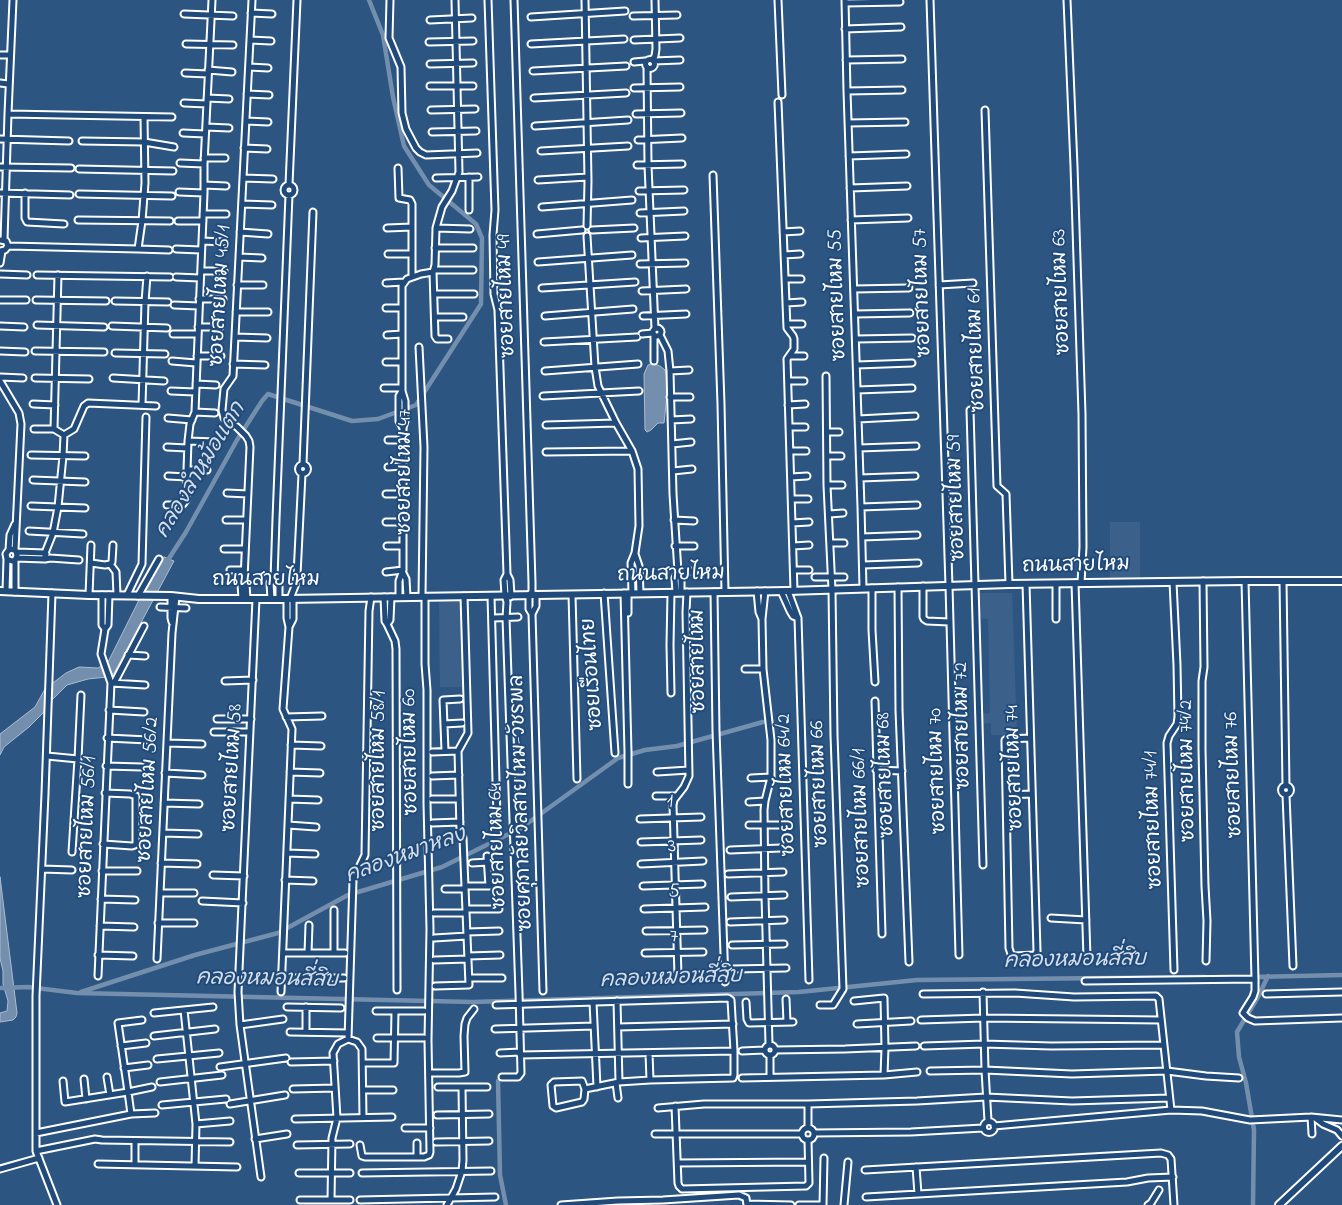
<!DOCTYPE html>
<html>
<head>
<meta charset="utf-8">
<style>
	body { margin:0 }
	canvas { display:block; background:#2c5582 }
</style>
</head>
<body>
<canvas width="1342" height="1205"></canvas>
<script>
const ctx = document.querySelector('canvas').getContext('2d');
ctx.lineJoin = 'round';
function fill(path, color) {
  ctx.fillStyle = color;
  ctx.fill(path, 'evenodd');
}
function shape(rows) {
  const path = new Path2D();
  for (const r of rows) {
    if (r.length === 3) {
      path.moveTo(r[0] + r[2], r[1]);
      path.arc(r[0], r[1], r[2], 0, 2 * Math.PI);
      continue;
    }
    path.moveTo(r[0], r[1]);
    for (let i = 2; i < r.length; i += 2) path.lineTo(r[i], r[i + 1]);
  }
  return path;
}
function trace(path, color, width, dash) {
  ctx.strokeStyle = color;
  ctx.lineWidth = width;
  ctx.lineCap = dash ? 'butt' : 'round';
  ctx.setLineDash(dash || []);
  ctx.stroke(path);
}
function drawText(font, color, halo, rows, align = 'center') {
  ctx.font = font + ' "Indie Flower","Playpen Sans Thai",sans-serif';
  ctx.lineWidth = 4;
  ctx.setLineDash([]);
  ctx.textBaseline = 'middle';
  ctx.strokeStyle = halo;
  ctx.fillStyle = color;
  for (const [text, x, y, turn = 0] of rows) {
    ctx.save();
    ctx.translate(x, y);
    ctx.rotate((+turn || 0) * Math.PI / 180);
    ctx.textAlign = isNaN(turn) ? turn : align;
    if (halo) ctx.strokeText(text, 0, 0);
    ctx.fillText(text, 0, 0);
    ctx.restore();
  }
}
fill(shape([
	[1110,522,1140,522,1140,583,1110,583],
	[977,593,1012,593,1017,735,991,735,991,723,980,724,980,714,990,713,988,619,978,618],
	[439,596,464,596,466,687,440,687]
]), '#3b618b');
const water = shape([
	[653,363,660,366,665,370,667,378,667,395,664,423,658,423,651,430,647,432,645,430,644,374,648,365,653,363],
	[164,557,174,561,114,673,107,677,88,679,67,685,52,700,44,712,29,727,4,747,0,755,0,734,35,707,45,689,66,673,79,667,98,668,108,662,138,602,164,557],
	[0,877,17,1013,16,1017,13,1020,0,1022,0,1013,7,1011,8,1001,3,984,3,971,0,958,0,877]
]);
fill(water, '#748fad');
trace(water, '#acbcce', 1);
trace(shape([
	[166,563,186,532,237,440,262,401,268,394,352,421,378,419,416,405,481,304,482,238,476,224,429,185,404,146,393,97,383,35,369,0],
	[1253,977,1342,975],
	[0,988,28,987,77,993,473,1002,799,992,917,980,1205,977],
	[81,992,195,955,278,933,348,895,442,867,521,828,618,758,645,750,677,746,763,722],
	[498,1081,500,1175,506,1205],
	[1253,1205,1254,1130,1246,1083,1239,1057,1237,1032,1258,997,1268,976]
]), '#748fad', 4.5);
const minor = shape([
	[390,0,389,38,401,67,402,113,406,129,416,148,420,152,426,155,477,153],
	[488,0,495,210,493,235,494,294,498,310,507,574,504,580,505,595,507,602,506,618,519,993,521,1073,518,1077,502,1077],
	[514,0,532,582,532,592,529,595,529,609,532,614],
	[585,0,588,181,587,226],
	[778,0,782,95],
	[845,0,847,91,861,507,863,588],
	[930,0,949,586,959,955],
	[1067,0,1074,166,1082,414,1083,547,1081,583],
	[845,3,900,2],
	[251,13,272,14],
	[184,14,233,16],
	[633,16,677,15],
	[531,17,625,11],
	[430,20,472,18],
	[845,29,901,27],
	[250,40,271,41],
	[634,40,680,38],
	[429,42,473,41],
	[186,44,233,45],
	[531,44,624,39],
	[0,55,9,55],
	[650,64,4.5],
	[652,60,655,56,656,49,655,0],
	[846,60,902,59],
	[653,61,680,60],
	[634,62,645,61],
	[430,64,473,63],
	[249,67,268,68],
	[647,67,648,165,655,329],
	[208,70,232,72],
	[533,71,626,66],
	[185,73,208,74],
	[0,83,8,84],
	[430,86,473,86],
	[634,88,680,87],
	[847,91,902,90],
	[247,94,269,95],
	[207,98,229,99],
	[534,98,626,93],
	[778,102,787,328,793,336,794,339,794,349,787,359,794,591],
	[184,103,207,104],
	[431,110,475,109],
	[985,110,997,486,1006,494,1009,584],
	[8,114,13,0],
	[636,114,681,113],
	[246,121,268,122],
	[848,123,905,122],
	[535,126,628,120],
	[206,127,229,128],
	[432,132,476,131],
	[183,133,205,134],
	[0,139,69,141],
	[638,140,682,138],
	[82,141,144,142,174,147],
	[244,148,267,149],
	[541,151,628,146],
	[849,156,906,154],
	[204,158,225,158],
	[180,163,204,164],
	[637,165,682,164],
	[0,167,71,168],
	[398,168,399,198,410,200,412,204,412,277],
	[79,169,173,171],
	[713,175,721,404,725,592],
	[469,177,469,210],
	[243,178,273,179],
	[436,178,478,177],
	[538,180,588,177],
	[289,190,5],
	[204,185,226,186],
	[289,185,297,0],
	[850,188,907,186],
	[639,191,684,190],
	[179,192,204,193],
	[0,193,70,195],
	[25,193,25,218,27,222,64,224],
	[79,194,172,196],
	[242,204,272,205],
	[542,207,632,200],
	[640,213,684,211],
	[203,214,226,214],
	[78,220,170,221],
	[851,220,908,218],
	[178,221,203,221],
	[387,228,412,227],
	[436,228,470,229],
	[592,230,634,228],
	[240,232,268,234],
	[783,232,800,231],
	[537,234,582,230],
	[587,236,595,367,598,386,616,423,632,451,638,469,639,526,635,553,631,563,632,593],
	[641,238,685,236],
	[0,240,6,241,8,246,5,250,0,251],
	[4,240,8,114,172,117],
	[202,241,224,242],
	[8,246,138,249,142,221,145,183,144,117],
	[435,248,473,248],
	[138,249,169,250],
	[176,249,201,250],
	[388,254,412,254],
	[784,255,800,254],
	[239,257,262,258],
	[538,262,632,255],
	[0,263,2,251],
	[640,264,685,263],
	[434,270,473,270],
	[201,271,224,271],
	[433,272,435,336,437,339,448,339],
	[0,274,27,275],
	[37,275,170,277],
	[176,277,200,278],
	[785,279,801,279],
	[386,283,404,282],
	[237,285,263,285],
	[939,285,973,283],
	[542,288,635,282],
	[854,289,909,288],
	[642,291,686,289],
	[434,294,474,294],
	[199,299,223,299],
	[0,300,26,300],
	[36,300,106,301],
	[115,301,168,302],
	[786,303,802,302],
	[174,305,199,306],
	[386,308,402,308],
	[236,312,268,312],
	[855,314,910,313],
	[545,316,633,309],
	[643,316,686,314],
	[435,317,463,317],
	[787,324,802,324],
	[37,325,104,327],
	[0,326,24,327],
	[112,326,167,328],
	[198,327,220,327],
	[657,332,4],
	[173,334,198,334],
	[642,334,653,333],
	[387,335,402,334],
	[660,335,668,351,670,371,673,494,678,572,675,578,676,592],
	[235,337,267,338],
	[856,339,912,338],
	[544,342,637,337],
	[419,347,424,447,422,596],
	[0,351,25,352],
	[35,351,104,352],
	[115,353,165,354],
	[197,356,221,356],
	[790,356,804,356],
	[172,361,196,363],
	[654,361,654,335],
	[386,362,402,362],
	[233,364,265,365],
	[857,365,912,363],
	[545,371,638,364],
	[670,371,689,370],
	[0,377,23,378],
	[35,378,89,379],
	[113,378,164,381],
	[0,381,19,413,21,424,15,550],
	[788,381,804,381],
	[196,384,216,385],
	[384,388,402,388],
	[857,390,912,388],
	[171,391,195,392],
	[543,396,639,391],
	[670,397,690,397],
	[33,404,55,405],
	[142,405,145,302,147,276],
	[788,405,805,404],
	[970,410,983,865],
	[195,412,215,413],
	[168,418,192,420],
	[858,419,915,416],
	[671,420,691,419],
	[546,425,616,423],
	[789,427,805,427],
	[403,428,399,421,399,396,402,391,402,286,407,279,421,274,433,272,435,265,436,228,442,207,452,191,459,172,455,0],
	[34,429,54,429],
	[827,432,839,432],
	[64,435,74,429,84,406,88,403,156,406],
	[388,440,403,440],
	[188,441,216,442],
	[672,444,691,442],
	[167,447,187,448],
	[859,448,916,446],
	[790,451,806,451],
	[546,452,632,451],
	[31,455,85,456],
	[827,456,841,456],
	[303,464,313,212],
	[303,469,4.5],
	[388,467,403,466],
	[187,470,207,470],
	[673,471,692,469],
	[168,476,187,477],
	[791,477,807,476],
	[860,478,915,476],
	[33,480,85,482],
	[827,485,842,485],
	[227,493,248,494],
	[386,494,403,494],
	[792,499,808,499],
	[167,505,181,505,183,504,186,500,188,441,190,424,195,412,204,193,204,164,212,0],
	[31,506,85,508],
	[861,507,917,505],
	[829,514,843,513],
	[226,520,246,520],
	[674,520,694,521],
	[386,522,403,522],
	[792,523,809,522],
	[29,531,83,534],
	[862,537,917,535],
	[830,543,844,543],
	[387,546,403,546],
	[675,546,694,546],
	[793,546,809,545],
	[224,549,245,549],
	[9,550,10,535,15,524],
	[17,552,45,553,46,554],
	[635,554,639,566,640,593],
	[16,558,45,559,50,558,79,560],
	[45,559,45,553,53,533,58,507,63,456,64,435,54,429,58,275],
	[91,563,105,565,110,564,112,562,113,545],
	[110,564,116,572,117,595],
	[863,565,918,563],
	[230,570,244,570],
	[794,570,809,570],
	[386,572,403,570],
	[678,572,695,571],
	[403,573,406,579,407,597],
	[507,574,510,580,511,595,510,597],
	[678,575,681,579,681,592],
	[815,577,844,577],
	[244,579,246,584,247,599],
	[1203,581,1204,667,1202,681,1202,749,1205,886,1207,921,1206,961],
	[1283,581,1286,786],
	[1173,582,1177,665,1178,717,1177,724,1169,736,1167,743,1174,970],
	[1075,583,1087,958],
	[1026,584,1037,951,1035,955,1014,956,1011,954,1009,948,1005,743,1005,740,1007,739,1030,738],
	[923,586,923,617,924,619,927,621,949,622],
	[898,587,899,710,909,962],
	[872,588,872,630,875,682],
	[6,591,7,559,6,554,8,551,11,549,16,551,17,556,15,560,12,561,7,559],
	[757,591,759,612,762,619],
	[765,591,762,619,763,669,771,740,771,777,765,801,764,810,765,896,769,1044],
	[781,591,790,611,793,616,798,618],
	[788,591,798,618,809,980],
	[15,592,15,560],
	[714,592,716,731,725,982],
	[52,593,45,794,36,996,36,1151,57,1205],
	[604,593,615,753],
	[624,593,628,752,628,784],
	[671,593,670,645,671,693],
	[534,594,536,595,536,606,532,614,543,991],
	[89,595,91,545],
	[102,595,102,625,105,629],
	[127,595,142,564,146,417],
	[572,595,577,779],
	[138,596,159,559],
	[171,596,171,618,172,622],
	[491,596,497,818],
	[384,597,385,621,387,624,395,641,396,649,397,990],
	[399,597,399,581,403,570,403,428,405,421,405,401,402,391],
	[242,599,241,584,244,579,250,447,249,441,246,436,237,427,224,418,222,410,224,389,233,376,252,0],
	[256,599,238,992,240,1025,261,1177],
	[271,599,270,583,274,579],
	[279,599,279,583,274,579,276,519,289,195],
	[287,599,287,618,289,627],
	[290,599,295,586,297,575,302,474],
	[160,607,186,608],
	[628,613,628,593],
	[494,618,518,617],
	[1056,619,1056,584],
	[387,624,390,620,391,597],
	[128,655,145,656],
	[745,669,763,669],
	[225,681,253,680],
	[111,683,145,685],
	[114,683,144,626],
	[875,701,882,934],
	[109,710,144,712],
	[286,717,322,716],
	[217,719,251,719],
	[444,724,462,723],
	[214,732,250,732],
	[107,738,148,740],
	[167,743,202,744],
	[291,745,321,746],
	[445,751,443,700,460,699],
	[432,752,458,751],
	[47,756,78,759,72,852],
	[78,759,81,695],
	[106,766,142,767],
	[876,770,902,771],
	[290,772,320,773],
	[657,772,689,770],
	[165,773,202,775],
	[432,776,459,775],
	[751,778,771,777],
	[1286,790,4.5],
	[1006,795,1031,794],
	[1286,795,1293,966],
	[656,796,676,796],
	[289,799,318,800],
	[432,799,459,799],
	[749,802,765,801],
	[164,803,199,804],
	[640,819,701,817],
	[432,823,460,822],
	[288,825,316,827],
	[749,825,782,825],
	[163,833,198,834],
	[641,842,701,840],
	[103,844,132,846,135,845,136,843,136,796,130,794,105,793],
	[730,850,781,848],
	[287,853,315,854],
	[487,856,489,886],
	[161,863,197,864],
	[472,863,488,862],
	[641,864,703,861],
	[42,869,72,870],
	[102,871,137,871],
	[728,874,783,872],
	[213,875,244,876],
	[285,880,313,881],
	[465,886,498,886],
	[643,886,702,884],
	[445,889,465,889],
	[160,893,194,893],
	[731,897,784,895],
	[101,899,135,900],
	[202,901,243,903],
	[466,909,499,909],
	[644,909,705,907],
	[434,913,466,913],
	[1051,918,1086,920],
	[730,922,784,920],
	[158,923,194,923],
	[100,926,134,927],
	[646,931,704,930],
	[467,932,499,931],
	[434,938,467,936],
	[732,945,784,944],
	[283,953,345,953],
	[308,953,309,925],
	[334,953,334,910],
	[645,953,703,952],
	[98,955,133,956],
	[468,956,500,955],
	[157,959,172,633,176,597],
	[434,960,468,959],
	[733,969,786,968],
	[98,976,111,683,101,654,105,629,108,625,109,595],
	[678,976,673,805,674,800,684,787,689,776,686,612,687,592],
	[650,977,699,975],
	[282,978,344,978],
	[469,978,502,978],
	[1255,979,1255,991,1253,997,1243,1013,1248,1018,1255,1021,1342,1018],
	[1085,981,1255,979,1245,581],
	[435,986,469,985,463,838,460,831,458,751,468,733,464,596],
	[281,992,292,729,283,709,289,627,293,619,293,599],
	[983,992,985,1070,988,1121],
	[923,994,1015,993,1074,997,1156,996,1159,999,1171,1110],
	[1266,994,1342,992],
	[786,999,787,1022],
	[617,1001,619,1082],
	[854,1001,884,998,885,1048,884,1075],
	[593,1002,597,1087],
	[746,1002,747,1019,749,1023,793,1022],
	[496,1005,728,998,731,1000,734,1051,734,1075,733,1078,650,1080,619,1082,585,1089,584,1099,582,1102,556,1108,553,1106,551,1085,554,1082,582,1081,585,1089],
	[820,1005,833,1005,843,989,834,735,832,590,827,485,826,376],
	[287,1007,341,1008],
	[306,1007,306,1032],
	[184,1010,196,1124,195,1166],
	[376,1011,424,1011],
	[154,1013,213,1007],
	[142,1020,118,1023,128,1092,152,1087],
	[921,1020,984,1018,1161,1020],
	[857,1024,911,1021],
	[240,1025,283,1019],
	[618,1027,733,1024],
	[495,1029,594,1026],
	[290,1032,348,1033],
	[154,1036,215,1029],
	[377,1038,424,1038],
	[348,1039,353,880,365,855,369,611,371,597],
	[770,1050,5],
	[121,1046,146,1043],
	[924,1046,984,1044,1051,1046,1164,1045],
	[775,1050,845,1049,916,1046],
	[742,1051,764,1050],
	[500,1053,520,1052],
	[649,1053,650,1080],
	[520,1055,734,1051],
	[770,1055,770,1077],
	[157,1059,219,1053],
	[291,1062,334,1061],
	[363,1063,394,1063,395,1011],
	[220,1067,286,1058],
	[124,1068,148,1065],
	[930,1071,985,1070,1072,1074,1167,1071,1206,1076,1239,1078],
	[429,1073,459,1073,465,1072,464,1036,465,1024,467,1018,474,1009],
	[107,1077,110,1095],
	[742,1078,884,1075,917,1072],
	[84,1079,86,1099],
	[63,1081,65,1102,128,1092,131,1114],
	[160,1082,222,1075],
	[616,1083,618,1098],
	[438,1087,487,1087],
	[293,1089,335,1088],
	[363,1090,393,1090],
	[230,1104,285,1095],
	[808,1104,808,1128],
	[162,1105,226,1099],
	[675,1106,678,1183,679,1186,682,1189,806,1186,809,1183,808,1140],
	[658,1108,704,1104,808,1104,917,1101,986,1097,1072,1101,1169,1098],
	[437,1115,489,1114],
	[1311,1117,1312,1134],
	[1315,1118,1323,1124,1337,1130,1342,1136],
	[295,1119,392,1117],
	[989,1127,5.5],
	[196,1124,230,1121],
	[994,1126,1171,1110,1202,1111,1250,1120,1311,1117,1342,1120],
	[405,1128,430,1128],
	[808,1134,6],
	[36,1133,131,1114,155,1113],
	[814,1133,911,1132,983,1128],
	[655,1134,802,1134],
	[255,1139,287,1134],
	[135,1141,135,1165],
	[436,1142,489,1141],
	[417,1143,417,1157],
	[297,1145,350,1144],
	[360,1145,362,1156,365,1157,424,1157,429,1155,430,1152,428,1040,430,929,427,803,427,690,425,664,425,597],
	[36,1151,95,1139,102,1140,230,1142],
	[678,1163,808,1162],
	[98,1164,237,1167],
	[916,1167,918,1194],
	[0,1169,39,1158],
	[865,1170,1161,1153,1168,1155,1171,1159,1174,1205],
	[299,1173,350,1173],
	[362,1173,491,1171],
	[866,1197,1127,1182,1148,1178,1173,1177],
	[300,1200,350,1200],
	[331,1200,332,1138,337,1118,333,1053,338,1044,348,1039,357,1042,362,1049,363,1117],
	[360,1200,495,1197],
	[747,1204,791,1205],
	[447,1205,456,1189,462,1171,463,1160,462,1087],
	[561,1205,618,1201,663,1200,739,1195,746,1198,747,1205],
	[799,1205,823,1205,824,1158],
	[844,1205,848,1162],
	[1148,1205,1151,1203,1159,1190]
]);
const major = shape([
	[0,591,89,595,171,596,199,599,287,599,788,591,1009,584,1243,581,1342,581],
	[1279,1205,1342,1146]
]);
trace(minor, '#fff', 9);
trace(major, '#fff', 10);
trace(minor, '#1f4a7a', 5);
trace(major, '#1f4a7a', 6);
drawText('20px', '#fff', '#1f4a7a', [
	["ซอยสายไหม 63",1063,292,-92],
	["ซอยสายไหม 57",924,293,-92],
	["ซอยสายไหม 55",839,295,-92],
	["ซอยสายไหม 45/1",222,296,-87],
	["ซอยสายไหม 49",508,296,-92],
	["ซอยสายไหม 61",978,350,-92],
	["ซอยสายไหม 47",407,472,-90],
	["ซอยสายไหม 59",958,498,-92],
	["ถนนสายไหม",1076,567,-1],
	["ถนนสายไหม",671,576,-1],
	["ถนนสายไหม",266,582],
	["ซอยสายไหม",700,661,-91],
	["ซอยเรือนไทย",594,674,-94],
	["ซอยสายไหม 72",964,726,-91],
	["ซอยสายไหม 60",412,752,-91],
	["ซอยสายไหม 58/1",381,761,-90],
	["ซอยสายไหม 58",234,768,-87],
	["ซอยสายไหม 74",1016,768,-92],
	["ซอยสายไหม 70",939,771,-92],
	["ซอยสายไหม 74/2",1189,771,-91],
	["ซอยสายไหม 68",887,775,-92],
	["ซอยสายไหม 76",1235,775,-92],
	["ซอยสายไหม 66",821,784,-92],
	["ซอยสายไหม 64/2",788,785,-92],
	["ซอยสายไหม 56/2",150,790,-87],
	["ซอยศุภาลัยวิลสายไหม-วัชรพล",523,803,-92],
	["1",670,803,-2],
	["ซอยสายไหม 66/1",863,818,-92],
	["ซอยสายไหม 74/1",1155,820,-92],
	["ซอยสายไหม 56/1",89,827,-88],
	["ซอยสายไหม 64",499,846,-92],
	["3",672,848,-2],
	["5",674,893,-2],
	["7",674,938,-1]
]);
drawText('italic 21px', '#d5dde6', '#1f4a7a', [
	["คลองลำหม้อแตก",202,471,-59],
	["คลองหมาหลง",406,857,-20],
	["คลองหมอนสี่สิบ",1075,962,-1],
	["คลองหมอนสี่สิบ",671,980,-2],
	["คลองหมอนสี่สิบ",267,981,1]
]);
</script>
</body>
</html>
